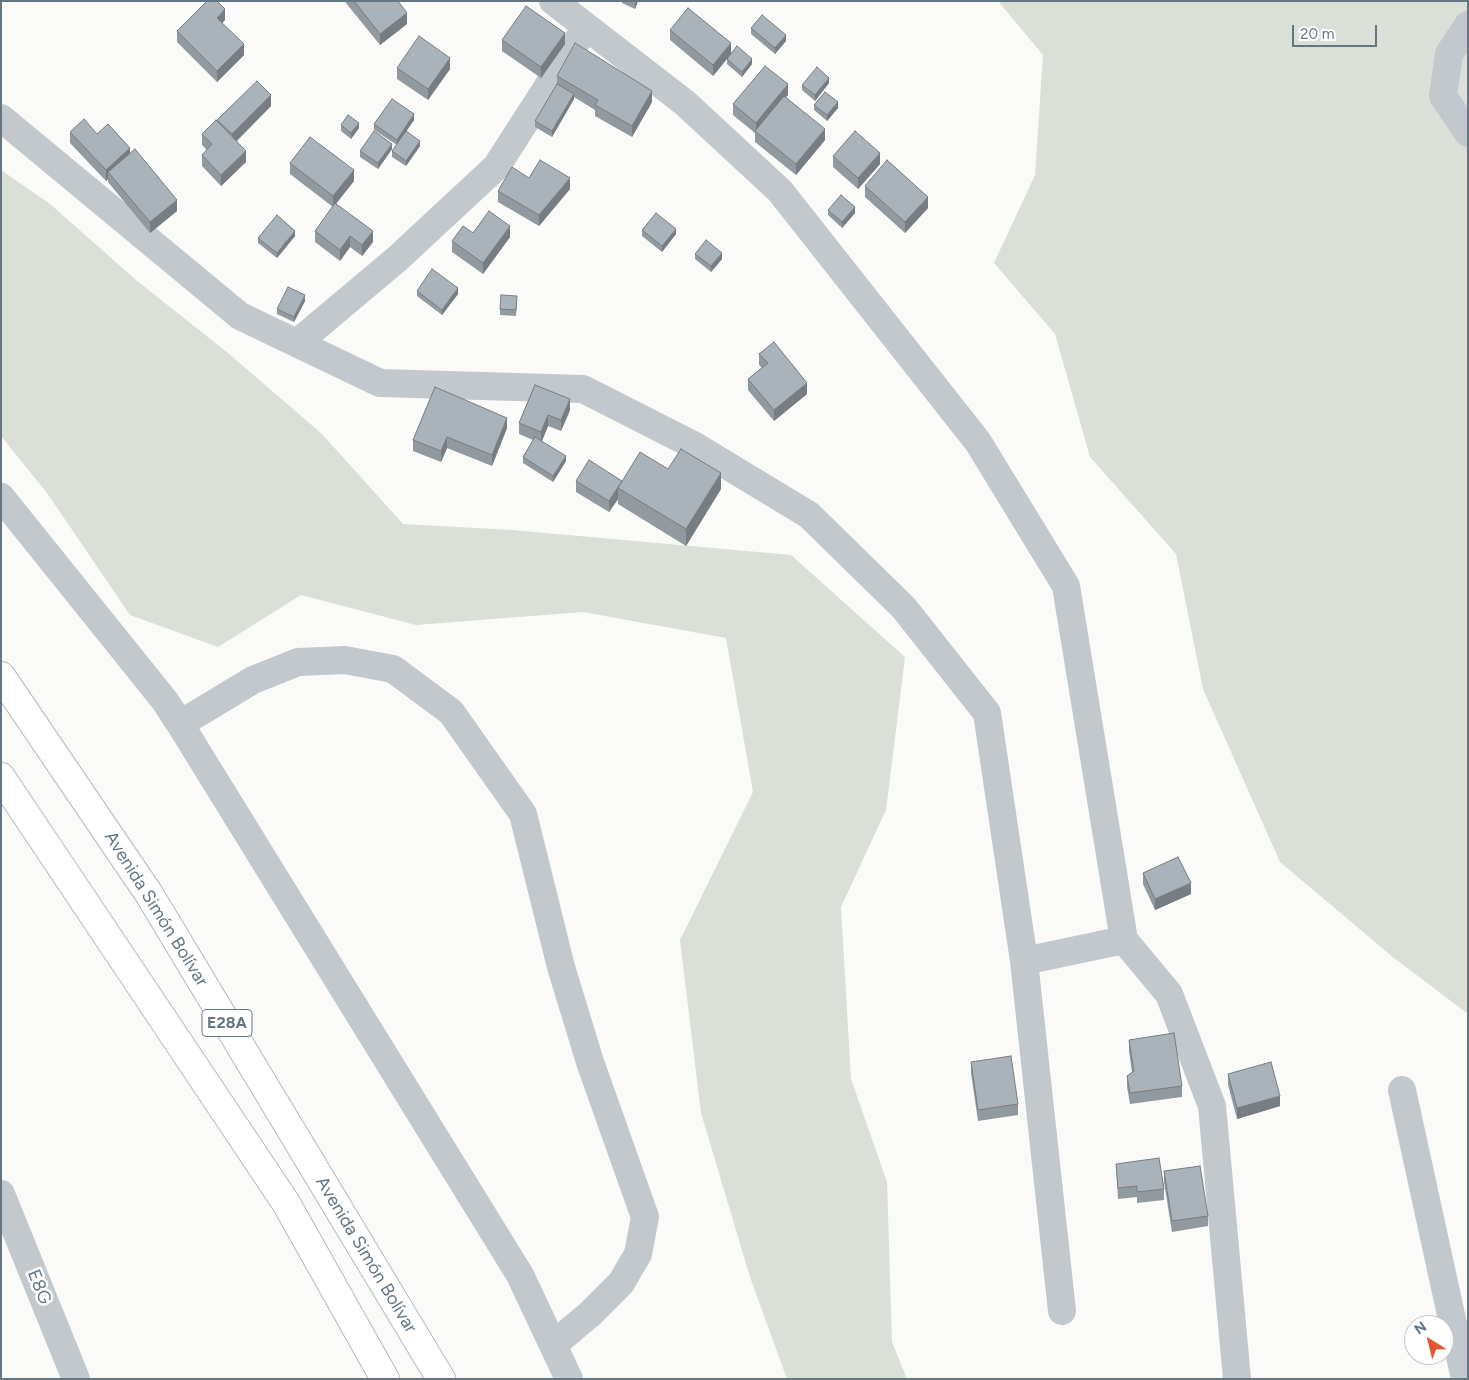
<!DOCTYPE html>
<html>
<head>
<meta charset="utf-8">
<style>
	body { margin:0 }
	#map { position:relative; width:1469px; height:1380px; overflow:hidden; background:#fafaf8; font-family:Figtree,sans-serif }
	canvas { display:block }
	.frame { position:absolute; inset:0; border:2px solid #657683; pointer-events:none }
	.north { position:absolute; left:1404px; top:1315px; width:50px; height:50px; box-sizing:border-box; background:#fff; border:1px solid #c1c8cd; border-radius:50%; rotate:324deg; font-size:14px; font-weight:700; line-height:20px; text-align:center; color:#657683 }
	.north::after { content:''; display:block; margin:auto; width:18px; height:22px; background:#e4572e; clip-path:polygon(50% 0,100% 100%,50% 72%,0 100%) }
	.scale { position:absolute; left:1292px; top:25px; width:85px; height:22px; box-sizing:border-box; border:2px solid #657683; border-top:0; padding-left:6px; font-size:15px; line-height:18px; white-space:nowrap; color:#657683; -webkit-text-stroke:4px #fff; paint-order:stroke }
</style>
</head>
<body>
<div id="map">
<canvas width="1469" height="1380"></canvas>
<div class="frame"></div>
<div class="north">N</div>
<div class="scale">20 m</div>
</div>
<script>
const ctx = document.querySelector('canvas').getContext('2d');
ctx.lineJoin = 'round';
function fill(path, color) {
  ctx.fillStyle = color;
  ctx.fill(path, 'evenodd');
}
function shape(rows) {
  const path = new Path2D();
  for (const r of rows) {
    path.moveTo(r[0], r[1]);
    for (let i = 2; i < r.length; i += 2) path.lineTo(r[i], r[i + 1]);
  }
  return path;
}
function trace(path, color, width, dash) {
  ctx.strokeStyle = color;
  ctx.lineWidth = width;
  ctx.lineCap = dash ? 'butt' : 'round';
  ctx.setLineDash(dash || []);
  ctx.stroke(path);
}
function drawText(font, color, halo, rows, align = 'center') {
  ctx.font = font + ' Figtree,sans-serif';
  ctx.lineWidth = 5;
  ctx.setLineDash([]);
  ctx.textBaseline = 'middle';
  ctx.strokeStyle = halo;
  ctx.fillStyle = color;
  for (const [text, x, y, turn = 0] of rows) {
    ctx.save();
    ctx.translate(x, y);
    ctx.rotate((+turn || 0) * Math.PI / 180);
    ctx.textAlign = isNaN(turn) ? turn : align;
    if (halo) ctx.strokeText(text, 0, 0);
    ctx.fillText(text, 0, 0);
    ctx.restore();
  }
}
fill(shape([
	[998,1,1468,1,1468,1014,1394,958,1280,862,1203,689,1176,554,1090,457,1055,334,994,263,1035,175,1043,55],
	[1,170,50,204,136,280,228,353,322,434,403,524,512,530,791,555,905,657,886,810,841,907,851,1079,887,1182,892,1342,907,1379,787,1379,750,1277,701,1113,680,940,753,792,726,638,583,612,416,625,301,595,218,647,130,615,47,493,1,436]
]), '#dadfd7');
const highway = shape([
	[1,676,149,894,441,1379],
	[1,777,286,1203,385,1379]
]);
trace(highway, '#b4b9bd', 30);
trace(shape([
	[1468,25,1449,54,1443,96,1468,133],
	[1,118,240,316,380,383,583,389,695,446,809,515,904,608,987,713,1024,961,1124,940,1066,586,978,442,780,191,685,103,553,1],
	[297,343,397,259,496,167,586,27],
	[1,497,165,701,180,724,520,1275,569,1379],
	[180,724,253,680,298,662,345,660,393,669,451,712,523,814,561,967,590,1062,645,1217,638,1254,621,1283,590,1314,553,1345],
	[1124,940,1169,994,1212,1106,1237,1379],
	[1024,961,1062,1311],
	[1402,1090,1465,1379],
	[1,1194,76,1379]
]), '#c3c8cc', 28);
trace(highway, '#fff', 28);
fill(shape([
	[346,1,398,1,407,24,380,45,346,3],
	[622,1,638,1,635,9,622,3],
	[225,20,222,23,244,55,217,82,177,42,177,31],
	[751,28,786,41,775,54,751,34],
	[670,30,731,54,713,76,670,40],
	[502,40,565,44,541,78,502,51],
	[727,59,752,64,742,77,727,64],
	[397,68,450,69,428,100,397,79],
	[557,76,652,102,632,137,595,116,595,110,574,97,574,99,552,137,535,127,535,121,557,85],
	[829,83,815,101,802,90,802,85],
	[788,95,786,97,825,140,796,175,755,142,755,133,733,115,733,104],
	[814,105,838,108,827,121,814,110],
	[271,106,237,141,246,162,221,186,202,166,202,155,207,150,202,145,202,134,217,122,217,120],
	[414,120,406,131,420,146,406,166,392,157,392,151,397,145,374,130,374,124],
	[341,125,359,128,351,139,341,131],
	[70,132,97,134,130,153,177,211,150,233,108,182,108,179,106,181,70,143],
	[392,149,378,169,360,157,360,151],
	[833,156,880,164,858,189,833,167],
	[290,163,354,181,336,204,373,242,362,256,350,247,340,261,315,242,315,231,333,207,290,174],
	[529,178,570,189,539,226,498,202,498,191],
	[865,186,928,208,905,233,865,197],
	[828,210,855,213,842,228,828,215],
	[642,230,676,234,662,252,642,236],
	[295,236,277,258,258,243,258,238],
	[510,237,483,274,452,252,452,241],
	[695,254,722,259,711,272,695,259],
	[417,291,458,294,442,315,417,296],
	[305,301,294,322,277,314,277,309],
	[517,302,516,316,500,315,500,309],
	[759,354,807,394,774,421,748,390,748,379,762,368,759,365],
	[535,385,570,410,561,431,548,426,542,441,566,461,553,482,523,463,523,457,533,440,519,434,519,423],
	[507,428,492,466,447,448,441,462,413,451,413,440],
	[668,469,721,489,686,546,618,504,618,499,609,512,576,492,576,481,622,481],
	[1143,873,1191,894,1155,910,1143,884],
	[1129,1040,1182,1086,1182,1097,1130,1104,1127,1087,1127,1076,1132,1072,1129,1051],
	[971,1062,1018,1104,1018,1115,978,1121,971,1073],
	[1228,1074,1280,1106,1237,1119,1228,1085],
	[1116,1164,1164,1189,1164,1200,1137,1203,1137,1197,1118,1199],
	[1164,1171,1208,1216,1208,1226,1172,1232,1164,1182]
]), '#929a9f');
fill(shape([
	[635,1,638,1,635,9],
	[225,9,225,20,217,29,217,18],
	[407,13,407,24,380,45,380,34],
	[565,33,565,44,541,78,541,67],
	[786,35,786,41,775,54,775,48],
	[731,43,731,54,713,76,713,65],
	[244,44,244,55,217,82,217,71],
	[450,58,450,69,428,100,428,89],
	[752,59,752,64,742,77,742,72],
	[829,78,829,83,815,101,815,95],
	[788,84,788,95,757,132,756,131,756,123],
	[652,91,652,102,632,137,632,126],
	[574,94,574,99,552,137,552,131],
	[271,95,271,106,232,145,232,134],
	[838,102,838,108,827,121,827,115],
	[414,114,414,120,397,145,397,140],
	[359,123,359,128,351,139,351,133],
	[825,129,825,140,796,175,796,164],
	[420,141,420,146,406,166,406,161],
	[392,144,392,149,378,169,378,163],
	[130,148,130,159,108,172,108,179,106,181,106,170],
	[246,151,246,162,221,186,221,175],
	[880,153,880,164,858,189,858,178],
	[354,170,354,181,333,207,333,196],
	[570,178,570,189,539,226,539,215],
	[928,197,928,208,905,233,905,222],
	[177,200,177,211,150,233,150,222],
	[855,207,855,213,842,228,842,222],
	[510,226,510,237,483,274,483,263],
	[676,229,676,234,662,252,662,246],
	[295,231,295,236,277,258,277,253],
	[373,231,373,242,362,256,362,245],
	[350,236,350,247,340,261,340,250],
	[722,253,722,259,711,272,711,266],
	[458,288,458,294,442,315,442,310],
	[305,295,305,301,294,322,294,317],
	[807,383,807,394,774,421,774,410],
	[570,399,570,410,561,431,561,420],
	[548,415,548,426,541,443,541,432],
	[507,418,507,428,492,466,492,455],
	[447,437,447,448,441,462,441,451],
	[566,456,566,461,553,482,553,476],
	[721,473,721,489,686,546,686,529],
	[618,488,618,499,609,512,609,501],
	[1191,883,1191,894,1155,910,1155,899],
	[1280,1096,1280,1106,1237,1119,1237,1108]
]), '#777d82');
const building = shape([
	[207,1,217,1,225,9,217,18,244,44,217,71,177,31,207,1],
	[354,1,398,1,407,13,380,34,354,1],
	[526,6,565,33,541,67,502,40,526,6],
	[688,8,731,43,713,65,670,30,688,8],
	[762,15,786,35,775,48,751,28,762,15],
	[419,36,450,58,428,89,397,68,419,36],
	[575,43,652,91,632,126,595,105,598,100,557,76,575,43],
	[737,46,752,59,742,72,727,59,737,46],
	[765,66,788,84,756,123,733,104,765,66],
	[817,67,829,78,815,95,802,85,817,67],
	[257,81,271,95,232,134,217,120,257,81],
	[557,84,574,94,552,131,535,121,557,84],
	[825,92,838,102,827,115,814,105,825,92],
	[784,96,825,129,796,164,755,131,784,96],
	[392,99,414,114,397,140,374,124,392,99],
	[348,115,359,123,351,133,341,125,348,115],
	[84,119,97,134,108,124,130,148,106,170,70,132,84,119],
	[216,120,246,151,221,175,202,155,212,144,202,134,216,120],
	[374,131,392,144,378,163,360,151,374,131],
	[406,131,420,141,406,161,392,151,406,131],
	[855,131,880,153,858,178,833,156,855,131],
	[310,137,354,170,333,196,290,163,310,137],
	[135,149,177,200,150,222,108,172,135,149],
	[540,160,570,178,539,215,498,191,512,167,529,178,540,160],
	[887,160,928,197,905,222,865,186,887,160],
	[841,195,855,207,842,222,828,210,841,195],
	[335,203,373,231,362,245,350,236,340,250,315,231,335,203],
	[489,211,510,226,483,263,452,241,463,226,473,233,489,211],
	[656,213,676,229,662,246,642,230,656,213],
	[277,215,295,231,277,253,258,238,277,215],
	[706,240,722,253,711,266,695,254,706,240],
	[432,269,458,288,442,310,417,291,432,269],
	[288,287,305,295,294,317,277,309,288,287],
	[501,295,517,296,516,310,500,309,501,295],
	[774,342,807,383,774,410,748,379,768,363,759,354,774,342],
	[535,385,570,399,561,420,548,415,541,432,519,423,535,385],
	[435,387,507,418,492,455,447,437,441,451,413,440,435,387],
	[535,437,566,456,553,476,523,457,535,437],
	[681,449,721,473,686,529,618,488,640,452,668,469,681,449],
	[589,460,622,481,609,501,576,481,589,460],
	[1178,857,1191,883,1155,899,1143,873,1178,857],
	[1174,1033,1182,1086,1130,1093,1127,1076,1134,1071,1129,1040,1174,1033],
	[1011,1056,1018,1104,978,1110,971,1062,1011,1056],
	[1271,1062,1280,1096,1237,1108,1228,1074,1271,1062],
	[1159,1158,1164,1189,1137,1192,1137,1186,1118,1188,1116,1164,1159,1158],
	[1200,1166,1208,1216,1172,1221,1164,1171,1200,1166]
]);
fill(building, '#aab3b9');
trace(building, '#777d82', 1);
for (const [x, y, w] of [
	[227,1023,50]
]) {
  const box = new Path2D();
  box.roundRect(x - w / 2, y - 13.5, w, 27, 4);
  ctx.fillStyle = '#fff';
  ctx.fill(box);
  trace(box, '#657683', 1);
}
drawText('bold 16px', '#657683', null, [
	["E28A",227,1023]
]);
drawText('18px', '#657683', '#fff', [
	["Avenida Simón Bolívar",156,909,58],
	["Avenida Simón Bolívar",366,1255,59],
	["E8G",39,1287,68]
]);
</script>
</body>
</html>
